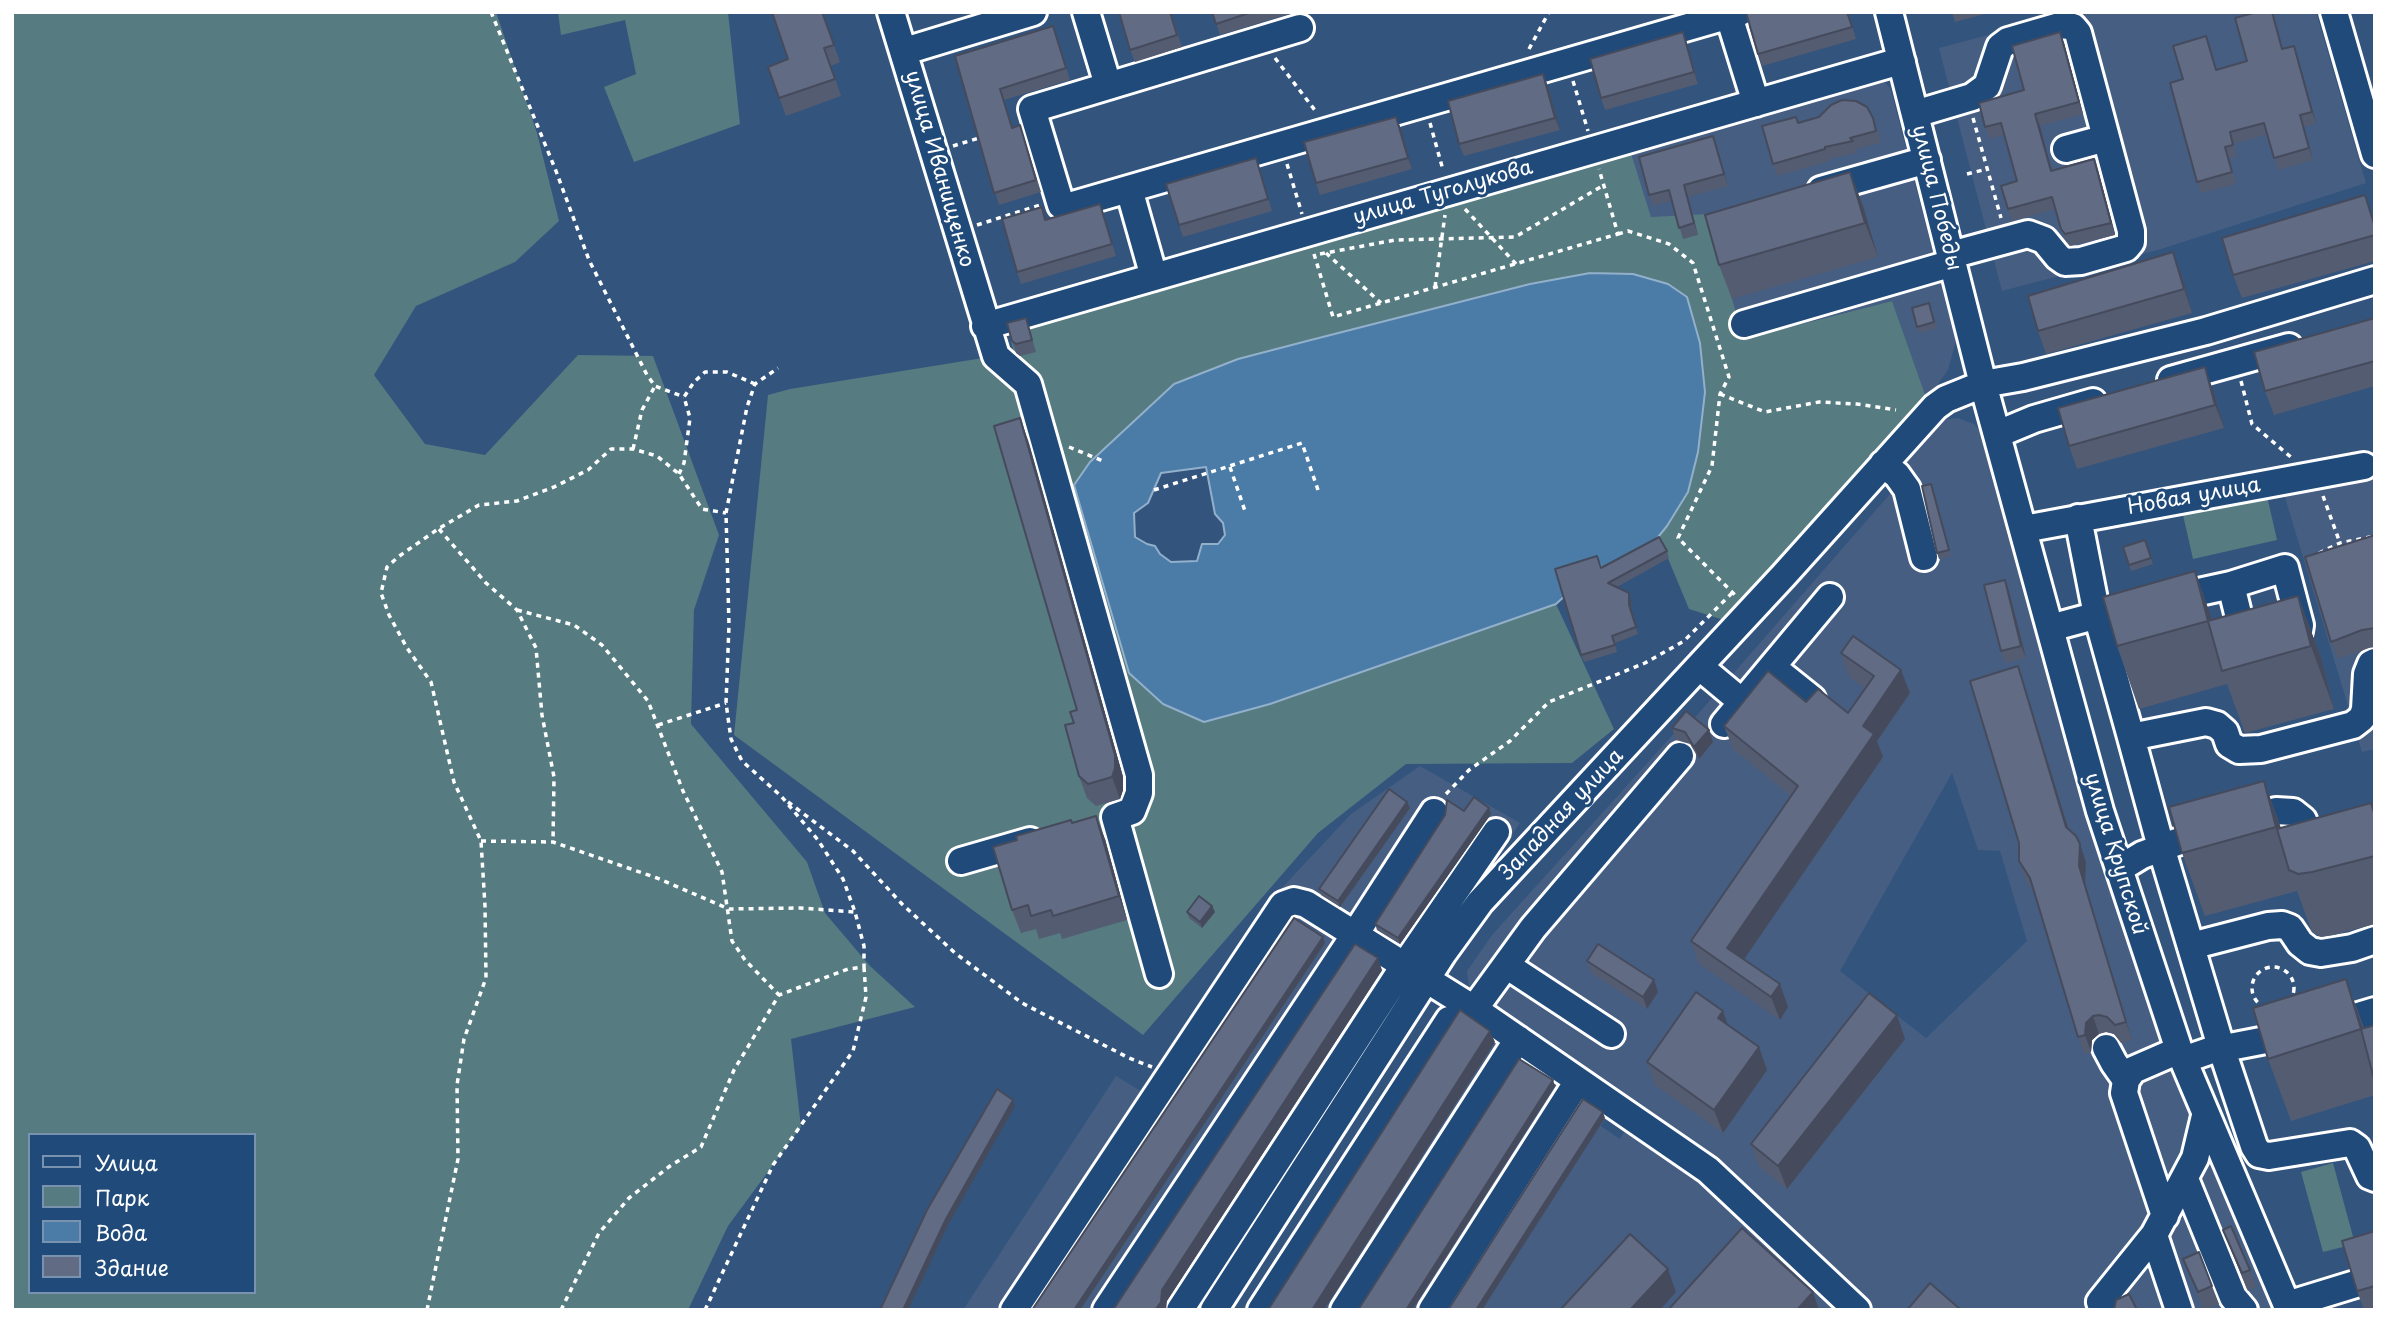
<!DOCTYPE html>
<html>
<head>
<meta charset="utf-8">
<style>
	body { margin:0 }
	#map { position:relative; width:2387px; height:1322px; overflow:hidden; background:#33547d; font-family:"Playpen Sans",sans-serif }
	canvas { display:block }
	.frame { position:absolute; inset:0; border:14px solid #fff; pointer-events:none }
	.legend { position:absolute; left:28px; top:1133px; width:228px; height:161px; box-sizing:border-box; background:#1f4a7a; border:2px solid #7992af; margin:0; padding:9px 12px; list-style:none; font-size:21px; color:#fff }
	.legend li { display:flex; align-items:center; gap:14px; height:35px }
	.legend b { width:35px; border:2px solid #7992af }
</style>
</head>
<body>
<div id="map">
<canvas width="2387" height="1322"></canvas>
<div class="frame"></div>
<ul class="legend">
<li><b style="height:9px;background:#1f4a7a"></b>Улица</li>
<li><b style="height:19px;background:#567b80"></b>Парк</li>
<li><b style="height:19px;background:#4b7ca8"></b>Вода</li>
<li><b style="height:19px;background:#626b84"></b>Здание</li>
</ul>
</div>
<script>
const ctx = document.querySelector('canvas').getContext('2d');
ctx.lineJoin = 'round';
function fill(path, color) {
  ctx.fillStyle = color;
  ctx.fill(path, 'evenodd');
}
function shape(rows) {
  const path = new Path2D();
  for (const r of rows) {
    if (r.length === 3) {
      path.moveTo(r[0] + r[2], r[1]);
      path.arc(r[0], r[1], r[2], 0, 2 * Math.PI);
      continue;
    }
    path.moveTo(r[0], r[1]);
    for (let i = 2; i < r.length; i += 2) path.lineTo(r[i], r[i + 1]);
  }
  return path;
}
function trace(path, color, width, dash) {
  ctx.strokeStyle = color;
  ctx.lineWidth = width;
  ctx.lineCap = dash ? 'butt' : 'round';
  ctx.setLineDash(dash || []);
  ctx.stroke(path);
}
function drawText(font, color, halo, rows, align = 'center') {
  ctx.font = font + ' "Playpen Sans",sans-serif';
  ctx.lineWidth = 6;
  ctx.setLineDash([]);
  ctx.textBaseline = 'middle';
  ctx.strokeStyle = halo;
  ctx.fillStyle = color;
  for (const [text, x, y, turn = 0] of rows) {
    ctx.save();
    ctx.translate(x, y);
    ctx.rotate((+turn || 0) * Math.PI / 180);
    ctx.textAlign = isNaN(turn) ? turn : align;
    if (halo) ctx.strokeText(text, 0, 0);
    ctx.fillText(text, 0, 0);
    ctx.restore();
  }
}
fill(shape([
	[2074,12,2316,12,2366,183,2158,250,2002,291,1939,48],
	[1884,82,1890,88,1893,98,1956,341,1948,370,1927,400,1892,301,1743,339,1651,218,1631,153],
	[1958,418,1974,424,1983,434,1991,452,2047,651,2048,678,2090,814,2281,1310,1242,1310,1441,1003,1589,1099,1586,1104,1606,1117,1601,1126,1620,1139,1639,1108,1469,988,1467,971,1492,935,1687,719,1691,722,1889,495,1913,448,1941,422,1947,419],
	[1952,773,1978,850,2000,851,2027,941,1926,1038,1840,971],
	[2353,478,2375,480,2375,749,2362,752,2283,491],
	[1420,766,1520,823,1409,980,1192,1310,963,1310,1116,1076,1144,1093,1264,907,1351,814]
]), '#455e82');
fill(shape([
	[12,12,496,12,537,133,559,221,515,262,416,306,374,375,425,444,485,455,578,355,653,356,719,535,694,610,691,724,807,862,825,913,870,966,915,1007,791,1039,801,1127,728,1226,688,1310,12,1310],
	[30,1135,254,1135,254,1292,30,1292],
	[558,12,728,12,740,124,634,162,604,87,636,74,625,20,561,35],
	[1631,153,1651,217,1709,214,1743,339,1892,301,1927,400,1727,621,1689,609,1662,544,1646,552,1667,526,1688,492,1698,452,1705,392,1700,343,1687,297,1668,284,1633,274,1590,273,1530,284,1238,359,1174,384,1090,462,1163,704,1204,722,1270,704,1556,604,1614,729,1572,763,1406,764,1318,833,1143,1035,734,735,768,395,790,389,1014,353,1009,333],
	[2267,496,2277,540,2193,559,2183,515],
	[2333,1163,2355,1244,2323,1252,2301,1172]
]), '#567b80');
const water = shape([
	[1590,273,1633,274,1668,284,1687,297,1700,343,1705,392,1698,452,1688,492,1667,526,1646,552,1602,571,1600,564,1556,604,1270,704,1204,722,1163,704,1129,673,1074,485,1090,462,1174,384,1238,359,1307,341,1530,284,1590,273],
	[1206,467,1215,514,1223,523,1225,535,1218,544,1202,544,1197,561,1171,562,1160,554,1155,546,1147,544,1135,537,1134,513,1148,503,1161,473,1206,467]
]);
fill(water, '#4b7ca8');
trace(water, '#93b0cb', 2);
const minor = shape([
	[891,12,996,356,1028,384,1139,775,1139,793,1132,811,1115,817,1159,974],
	[1086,12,1108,85],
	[1889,12,1983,384,2100,811,2179,1050,2289,1310],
	[2334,12,2375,154],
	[1729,16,1756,103],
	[1300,28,1032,109,1061,205,1066,207,1740,12],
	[905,51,1033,12],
	[1915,114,1972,97,1987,86,2000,47,2008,41,2063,25,2073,27,2078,33,2131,231,2131,242,2126,248,2081,261,2065,262,2058,257,2044,240,2028,234,1951,255],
	[2066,149,2106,138],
	[1129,189,1154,277],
	[1821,190,1927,160],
	[1744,324,1953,263],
	[985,326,1890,64,1902,62],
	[2171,380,2289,347],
	[1998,434,2034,419,2093,402],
	[1883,464,1897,475,1907,489,1924,557],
	[2078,518,2097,615,2131,737,2206,722,2217,725,2225,732,2229,744,2239,750,2261,749,2353,725,2362,718,2365,709,2367,674,2371,664,2375,662],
	[2024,529,2364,466],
	[2231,585,2285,568,2300,625,2299,631],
	[2167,599,2231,585,2244,638,2250,645],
	[2050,628,2113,611],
	[1700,667,1742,702],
	[1772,667,1812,699],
	[1724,724,1830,597],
	[2131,737,2161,847,2222,1050,2254,1146,2259,1154,2269,1156,2350,1143,2357,1148,2370,1176,2375,1178],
	[2241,823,2276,811,2293,812,2303,820,2313,846,2321,851,2331,853,2375,840],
	[961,861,1030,841],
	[2119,869,2142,855,2177,842],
	[2191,946,2268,926,2282,925,2290,928,2300,943,2310,951,2321,953,2352,948,2375,940],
	[1506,965,1611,1034],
	[1474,1009,1533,928,1680,756],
	[2106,1048,2114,1063,2126,1080],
	[2183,1060,2209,1051,2302,1033,2375,1011],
	[2185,1179,2233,1297,2244,1310],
	[2165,1216,2124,1093,2126,1080,2133,1070,2179,1050],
	[2287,1305,2375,1278],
	[1014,1310,1283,905,1294,901,1306,904,1474,1009,1708,1170,1857,1310],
	[1106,1310,1354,936,1434,812],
	[1180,1310,1404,966,1496,832],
	[1214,1310,1443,953,1480,902,1784,575,1935,407,1946,399,1983,384,2023,377,2206,331,2375,280],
	[1261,1310,1449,1020],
	[1344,1310,1518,1039],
	[1432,1310,1578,1081],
	[2103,1310,2100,1302,2154,1235],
	[2179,1310,2154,1235,2195,1158,2205,1116]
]);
trace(minor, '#fff', 32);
trace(shape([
	[491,12,556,171,589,260,647,375,655,386,684,397],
	[1529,49,1549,12],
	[1275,58,1317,113],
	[1573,81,1588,131],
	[1973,118,2001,218],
	[1430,123,1443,170],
	[953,146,982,137],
	[1287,164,1302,214],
	[1967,174,1987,169],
	[1465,209,1516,264],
	[977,225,1040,205],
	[1618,234,1628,231,1669,244,1693,263,1729,377,1720,394,1712,466,1678,538,1736,596],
	[1326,253,1381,303],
	[1314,254,1333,317,1618,234,1599,169],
	[1320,254,1395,240,1515,237,1604,185],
	[1435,287,1445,215],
	[2241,381,2252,424,2292,458],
	[1720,394,1765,412,1819,402,1857,404,1896,410],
	[1069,447,1103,461],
	[633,449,642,410,655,386],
	[1230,467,1245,511],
	[679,474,684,463,690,418,684,397,694,382,705,372,727,372,755,384],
	[1154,490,1302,443,1318,490],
	[2323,496,2340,543],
	[439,529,486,583,517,610,536,648,542,715,554,777,553,842],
	[2319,553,2340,543,2375,536],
	[517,610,574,625,602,645,648,701,683,791,722,872,732,941,745,960,779,995],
	[658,725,726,703],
	[1446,794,1469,770,1510,741,1549,702,1645,663,1684,641,1732,593],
	[788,802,853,851,902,904,955,953,1022,1003,1129,1058,1152,1067],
	[481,841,553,842,657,878,729,909,800,908,855,912],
	[2273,988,21],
	[427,1310,458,1159,457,1085,464,1039,486,978,485,906,481,841,454,782,431,682,407,648,389,615,381,593,387,567,398,557,438,529,479,505,517,501,554,487,588,470,611,449,633,449,657,456,679,474,702,509,726,513],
	[561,1310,599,1233,629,1198,670,1166,701,1147,734,1070,779,995,848,969,864,967,864,946,855,912,843,879,818,840,781,796,742,761,731,739,726,703,729,625,726,513,747,407,755,384,778,368],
	[705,1310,773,1165,853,1051,866,997,864,967]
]), '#fff', 3.5, [5, 5]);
trace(minor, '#1f4a7a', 26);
fill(shape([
	[822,12,840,62,831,66,841,96,786,116,768,67,788,59],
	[1171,12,1182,47,1135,62,1130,50],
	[1212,12,1296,12,1220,35],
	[1746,12,1848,12,1856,39,1762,66],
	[1952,12,1992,12,1955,22],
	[2275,20,2283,49,2294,46,2316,123,2304,127,2313,160,2278,170,2268,134,2234,144,2237,156,2229,159,2236,184,2201,193,2197,182,2183,79,2210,48,2217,70,2247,61],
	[1053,26,1070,80,1004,100,1012,128,1024,137,1041,192,999,205,955,56],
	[1687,44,1698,84,1605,110,1601,98],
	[2064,44,2083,114,2040,126,2052,171,2094,159,2098,171,2115,235,2070,246,2066,241,2056,209,2012,221,2008,209,2017,181,2004,135,1990,139,1985,127,2024,90],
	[1548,86,1560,130,1464,156,1459,144],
	[1798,123,1878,130,1881,143,1856,149,1857,153,1829,159,1830,161,1777,176,1773,164],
	[1401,129,1412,169,1320,195,1316,183],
	[1713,136,1728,186,1688,197,1698,235,1683,239,1672,201,1653,206,1649,195],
	[1256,158,1272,211,1183,237,1179,225],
	[1850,172,1863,206,1878,257,1732,299,1719,265],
	[1100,204,1116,256,1021,284,1017,272,1046,219],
	[2375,222,2375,261,2242,298,2233,275],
	[2173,252,2182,276,2192,313,2046,354,2038,331],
	[1929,303,1937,328,1919,333,1917,327],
	[1026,318,1036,352,1020,356,1016,353,1012,341],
	[2375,318,2375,386,2274,415,2265,391],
	[2213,390,2224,428,2077,469,2069,446],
	[1028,440,1123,777,1123,790,1120,799,1096,806,1087,798,1079,776,1074,723,1077,710],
	[1933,490,1951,556,1939,559,1937,553],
	[2375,535,2375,647,2369,648,2338,659,2331,642],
	[2145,540,2153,564,2131,571,2129,565],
	[1667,551,1669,558,1617,587,1631,600,1632,612,1638,634,1615,643,1617,652,1584,662,1581,655,1601,568],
	[2195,571,2212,620,2298,596,2321,658,2334,709,2245,733,2227,684,2139,709,2117,646],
	[2009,591,2026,658,2005,663,2001,651],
	[1841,653,1901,670,1910,693,1877,741,1883,757,1744,959,1780,984,1788,1007,1780,1020,1699,964,1691,941,1791,796,1733,749,1724,726,1806,702,1848,713,1865,688,1849,677],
	[2024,684,2068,828,2086,862,2085,884,2132,1040,2121,1043,2114,1034,2106,1032,2099,1034,2092,1040,2091,1052,2084,1054,2078,1037,2034,892,2025,879,2019,861],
	[1686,711,1713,742,1699,759,1690,744,1676,740,1672,728],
	[2264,781,2281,828,2375,813,2375,924,2334,935,2321,937,2312,932,2297,891,2205,916,2182,853],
	[1410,808,1340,907,1321,895,1319,889],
	[1464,811,1491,814,1400,944,1377,930,1375,924,1445,815],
	[1072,823,1105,839,1127,920,1062,939,1060,933,1039,939,1036,929,1021,933,1012,910],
	[1212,906,1215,912,1202,928,1189,918,1187,912],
	[1587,961,1654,980,1658,992,1647,1009,1591,973],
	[2346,979,2364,1028,2375,1025,2375,1095,2291,1121,2268,1059],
	[1728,1025,1759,1047,1767,1070,1723,1133,1655,1085,1647,1062],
	[1905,1039,1787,1189,1759,1167,1751,1144],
	[2223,1230,2250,1270,2256,1287,2248,1291,2247,1289],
	[2375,1231,2375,1310,2364,1310,2357,1291],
	[2183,1259,2212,1286,2219,1304,2204,1310]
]), '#545c72');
fill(shape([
	[1683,32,1687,44,1698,84,1694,72],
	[2060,32,2064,44,2083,114,2079,102],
	[2294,46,2298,57,2316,123,2312,112],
	[1543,74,1548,86,1560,130,1555,118],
	[2035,114,2040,126,2055,183,2051,171],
	[2300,115,2304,127,2313,160,2309,148],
	[1396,117,1401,129,1412,169,1408,158],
	[1713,136,1717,147,1728,186,1724,174],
	[2094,159,2098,171,2115,235,2111,223],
	[1850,172,1863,206,1878,257,1865,223],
	[1684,185,1688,197,1698,235,1694,223],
	[2173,252,2182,276,2192,313,2184,289],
	[2205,367,2213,390,2224,428,2215,405],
	[1020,418,1028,440,1123,777,1123,790,1120,799,1112,777],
	[2195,571,2217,634,2208,621],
	[2005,580,2009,591,2026,658,2021,646],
	[1629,593,1631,600,1632,612,1638,634,1629,605],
	[2298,596,2321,658,2334,709,2311,646],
	[2018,666,2024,684,2073,844,2066,827],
	[1901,670,1910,693,1877,741,1883,757,1736,971,1727,948,1863,726],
	[1709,730,1713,742,1699,759,1694,747],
	[2264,781,2286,843,2293,872,2276,827],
	[1407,802,1410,808,1340,907,1338,901],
	[1489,808,1491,814,1400,944,1398,938],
	[1096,816,1105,839,1127,920,1119,896],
	[2080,844,2086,862,2085,884,2132,1040,2126,1022,2079,866],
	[1212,906,1215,912,1202,928,1200,922],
	[1323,937,1325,943,1080,1310,1074,1310],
	[1378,958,1382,970,1167,1301,1166,1310,1155,1310,1162,1290],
	[2346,979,2368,1042,2361,1029],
	[1654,980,1658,992,1647,1009,1643,997],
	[1780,984,1788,1007,1780,1020,1771,997],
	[1723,1011,1731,1034,1718,1018],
	[1897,1015,1905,1039,1787,1189,1778,1166],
	[2093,1016,2099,1034,2092,1040,2091,1052,2085,1035,2086,1023],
	[1490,1031,1495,1042,1324,1310,1312,1310],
	[1759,1047,1767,1070,1723,1133,1714,1110],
	[1553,1080,1555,1086,1412,1310,1406,1310],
	[1013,1100,1015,1106,948,1225,908,1310,903,1310,946,1219],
	[1603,1112,1605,1118,1482,1310,1476,1310],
	[1668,1269,1676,1292,1660,1310,1630,1310],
	[1813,1292,1819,1310,1797,1310]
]), '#454b5c');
const building = shape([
	[772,12,822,12,834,45,824,48,835,79,779,98,768,67,788,59,772,12],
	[1119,12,1170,12,1177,35,1130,50,1119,12],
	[1212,12,1252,12,1216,24,1212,12],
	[1746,12,1847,12,1852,27,1758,54,1746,12],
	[2257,12,2272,12,2282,49,2294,46,2312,112,2300,115,2309,148,2274,158,2264,123,2230,132,2233,145,2225,147,2232,172,2197,182,2170,83,2183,79,2173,46,2206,36,2216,70,2247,61,2235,18,2257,12],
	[1053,26,1066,68,1000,89,1012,128,1020,125,1036,180,994,193,955,56,1053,26],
	[1683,32,1694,72,1601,98,1590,59,1683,32],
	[2060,32,2079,102,2035,114,2051,171,2094,159,2111,223,2065,234,2061,229,2052,197,2008,209,2001,186,2017,181,2001,123,1985,127,1979,103,2024,90,2012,46,2060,32],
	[1543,74,1555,118,1459,144,1448,101,1543,74],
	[1842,100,1856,101,1867,107,1873,118,1876,131,1850,138,1853,141,1825,147,1825,149,1773,164,1762,126,1796,117,1798,123,1819,117,1831,105,1842,100],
	[1396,117,1408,158,1316,183,1304,142,1396,117],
	[1713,136,1724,174,1684,185,1694,223,1679,228,1669,190,1649,195,1639,157,1713,136],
	[1256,158,1268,199,1179,225,1166,184,1256,158],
	[1850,172,1865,223,1719,265,1705,215,1850,172],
	[2365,195,2375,227,2375,235,2233,275,2222,238,2365,195],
	[1100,204,1112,244,1017,272,1002,219,1042,207,1045,220,1100,204],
	[2173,252,2184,289,2038,331,2028,296,2173,252],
	[1929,303,1934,322,1917,327,1912,308,1929,303],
	[1026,318,1032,340,1016,344,1012,341,1007,323,1026,318],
	[2375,318,2375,361,2265,391,2254,352,2375,318],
	[2205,367,2215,405,2069,446,2058,408,2205,367],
	[1020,418,1115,755,1115,768,1112,777,1088,784,1079,776,1065,725,1074,723,1070,712,1077,710,994,426,1020,418],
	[1931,484,1949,550,1937,553,1922,486,1931,484],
	[2375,535,2375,628,2362,630,2331,642,2305,557,2375,535],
	[1659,537,1667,551,1608,583,1629,593,1629,605,1636,627,1612,636,1615,645,1581,655,1555,569,1597,556,1601,568,1659,537],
	[2145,540,2151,558,2129,565,2123,547,2145,540],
	[2195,571,2208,621,2117,646,2103,597,2195,571],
	[2005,580,2021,646,2001,651,1984,585,2005,580],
	[2298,596,2311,646,2222,671,2208,621,2298,596],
	[1853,636,1901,670,1863,726,1874,734,1727,948,1780,984,1771,997,1691,941,1798,786,1724,726,1768,671,1806,702,1818,689,1848,713,1874,676,1841,653,1853,636],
	[2018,666,2066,827,2076,836,2080,844,2079,866,2126,1022,2115,1025,2107,1017,2099,1015,2093,1016,2086,1023,2085,1035,2078,1037,2030,878,2019,861,2019,843,1970,681,2018,666],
	[1686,711,1709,730,1694,747,1685,732,1672,728,1686,711],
	[2264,781,2276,827,2182,853,2169,807,2264,781],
	[1389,789,1407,802,1338,901,1319,889,1389,789],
	[1474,797,1489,808,1398,938,1375,924,1445,815,1447,800,1464,811,1474,797],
	[2371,803,2375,816,2375,856,2312,872,2298,874,2289,870,2277,829,2371,803],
	[1096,816,1119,896,1053,916,1051,910,1031,916,1028,905,1012,910,993,847,1017,840,1016,836,1071,820,1072,823,1096,816],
	[1199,896,1212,906,1200,922,1187,912,1199,896],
	[1294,918,1323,937,1074,1310,1032,1310,1294,918],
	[1355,944,1378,958,1162,1290,1161,1302,1155,1310,1111,1310,1115,1307,1355,944],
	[1598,944,1654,980,1643,997,1587,961,1598,944],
	[2346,979,2361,1029,2268,1059,2253,1008,2346,979],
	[1696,992,1723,1011,1718,1018,1759,1047,1714,1110,1647,1062,1696,992],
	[1869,993,1897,1015,1778,1166,1751,1144,1869,993],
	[1460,1010,1490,1031,1312,1310,1268,1310,1460,1010],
	[2375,1025,2375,1079,2374,1079,2361,1029,2375,1025],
	[1519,1059,1553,1080,1406,1310,1358,1310,1519,1059],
	[997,1089,1013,1100,946,1219,903,1310,880,1310,927,1210,997,1089],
	[1583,1099,1603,1112,1476,1310,1448,1310,1583,1099],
	[2231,1226,2250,1270,2242,1273,2223,1230,2231,1226],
	[1742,1228,1813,1292,1797,1310,1668,1310,1742,1228],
	[2375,1231,2375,1286,2357,1291,2342,1241,2375,1231],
	[1630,1234,1668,1269,1630,1310,1560,1310,1630,1234],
	[2199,1252,2212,1286,2198,1292,2183,1259,2199,1252],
	[1930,1283,1961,1310,1907,1310,1930,1283],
	[2129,1294,2137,1310,2114,1310,2116,1300,2129,1294]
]);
fill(building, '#626b84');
trace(building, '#454b5c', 2);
drawText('21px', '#fff', '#1f4a7a', [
	["улица Иванищенко",939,169,74],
	["улица Туголукова",1443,193,-16],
	["улица Победы",1936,198,76],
	["Новая улица",2194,497,-10],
	["Западная улица",1562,815,-47],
	["улица Крупской",2115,854,73]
]);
</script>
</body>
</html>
